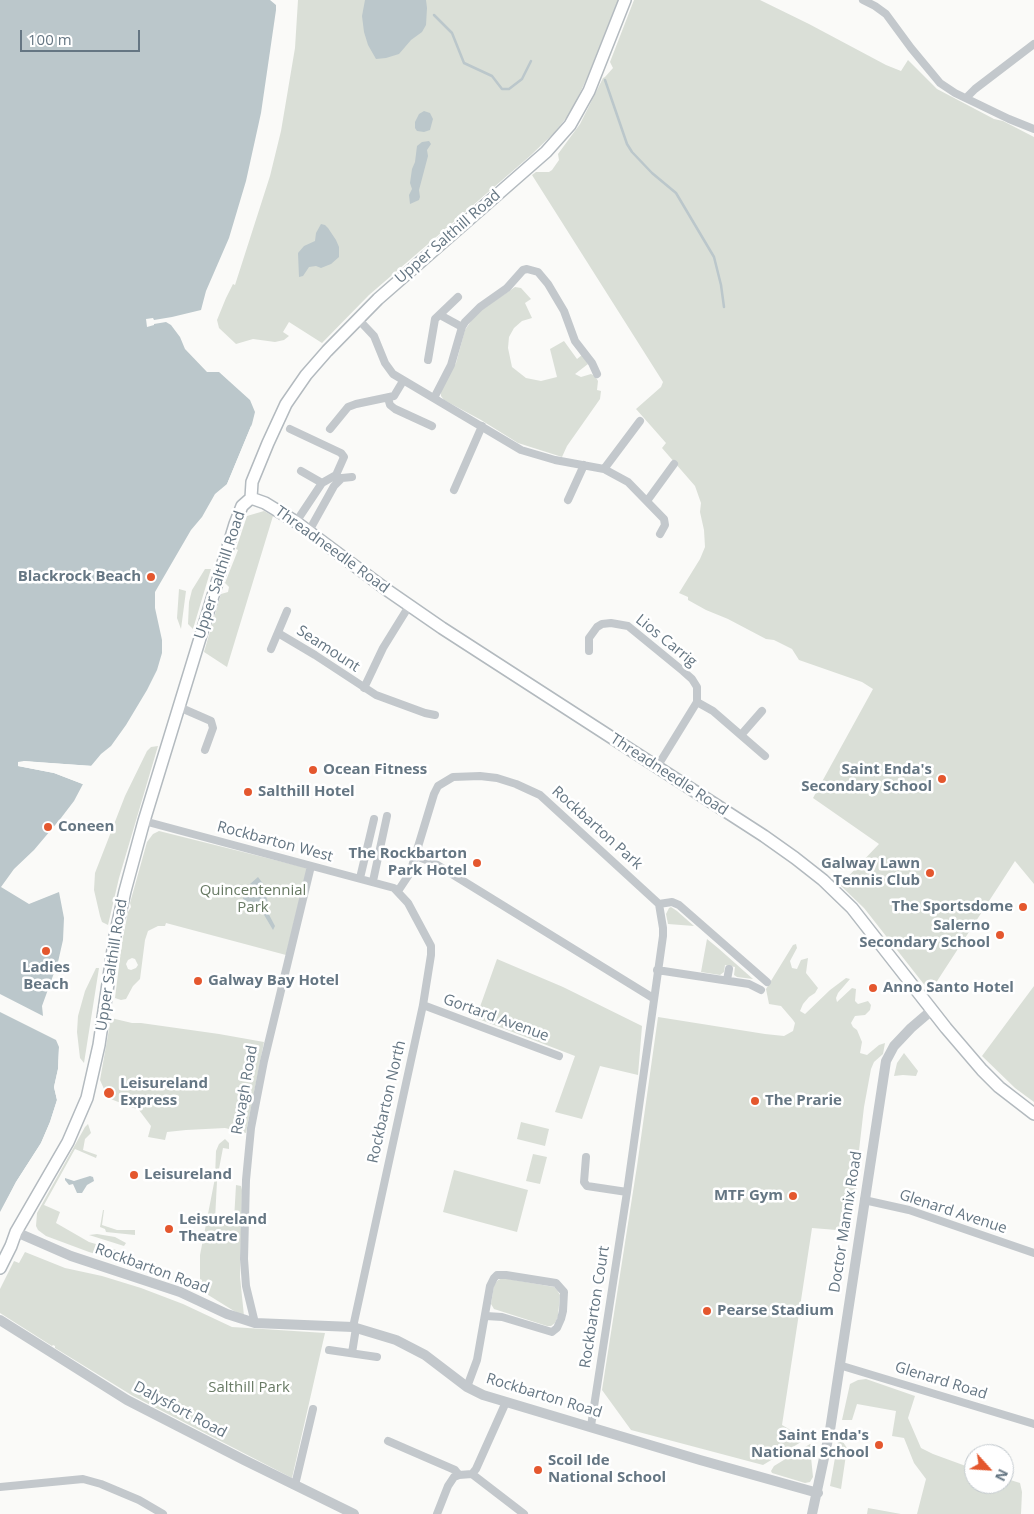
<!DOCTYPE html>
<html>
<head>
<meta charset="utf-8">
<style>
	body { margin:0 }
	#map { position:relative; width:1034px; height:1514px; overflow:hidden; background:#fafaf8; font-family:"Open Sans",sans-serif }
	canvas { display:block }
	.north { position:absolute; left:964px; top:1444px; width:50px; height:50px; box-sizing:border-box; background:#fff; border:1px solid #c1c8cd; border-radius:50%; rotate:116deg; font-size:14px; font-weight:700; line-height:20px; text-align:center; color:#657683 }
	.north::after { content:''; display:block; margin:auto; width:18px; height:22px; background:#e4572e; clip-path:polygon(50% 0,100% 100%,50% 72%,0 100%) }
	.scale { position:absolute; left:20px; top:30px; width:120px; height:22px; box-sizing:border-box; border:2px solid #657683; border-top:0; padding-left:6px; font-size:15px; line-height:18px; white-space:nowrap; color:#657683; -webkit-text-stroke:4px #fff; paint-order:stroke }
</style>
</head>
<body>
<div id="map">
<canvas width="1034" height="1514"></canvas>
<div class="north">N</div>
<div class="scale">100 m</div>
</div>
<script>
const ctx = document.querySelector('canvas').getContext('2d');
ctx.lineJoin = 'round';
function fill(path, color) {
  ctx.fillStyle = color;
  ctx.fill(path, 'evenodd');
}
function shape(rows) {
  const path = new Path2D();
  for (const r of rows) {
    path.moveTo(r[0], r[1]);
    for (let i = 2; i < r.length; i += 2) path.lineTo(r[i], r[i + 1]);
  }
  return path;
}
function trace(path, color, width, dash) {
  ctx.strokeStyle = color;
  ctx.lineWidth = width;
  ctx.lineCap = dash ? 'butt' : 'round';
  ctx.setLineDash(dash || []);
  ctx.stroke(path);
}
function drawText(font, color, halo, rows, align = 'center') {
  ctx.font = font + ' "Open Sans",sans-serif';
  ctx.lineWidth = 5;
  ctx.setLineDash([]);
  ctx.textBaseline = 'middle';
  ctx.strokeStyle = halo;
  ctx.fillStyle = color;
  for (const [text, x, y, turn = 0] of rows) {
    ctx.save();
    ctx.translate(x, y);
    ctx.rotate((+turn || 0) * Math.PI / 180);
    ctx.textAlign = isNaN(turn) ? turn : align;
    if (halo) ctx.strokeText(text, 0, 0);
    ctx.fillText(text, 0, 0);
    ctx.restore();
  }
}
fill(shape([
	[298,0,618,0,587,78,571,112,554,133,530,156,369,295,322,343,289,322,283,332,289,336,284,340,275,342,253,339,236,344,219,328,217,320,226,298,233,284,235,285,270,176,281,131,295,48],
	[634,0,760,0,809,24,886,65,901,71,908,60,937,89,994,119,1003,121,1034,137,1034,884,1015,861,930,992,864,908,840,885,879,844,813,798,873,689,862,682,799,660,792,649,774,640,766,639,728,619,706,610,688,600,688,597,679,593,700,559,705,547,704,530,700,512,701,503,695,486,662,448,666,443,636,409,661,387,663,382,532,175,536,172,549,172,552,170,559,160,558,154,580,124,603,78,605,77,613,68,610,62],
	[515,287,521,288,531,299,525,303,532,318,522,321,514,328,509,337,508,348,512,367,526,378,541,381,557,377,550,349,564,341,577,359,582,355,588,364,575,374,581,377,591,374,595,376,598,381,597,390,601,391,600,399,567,446,562,457,518,443,481,420,444,400,441,396,441,390,456,363,465,330,471,321,480,311],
	[264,511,273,516,227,667,204,652,221,594,228,592,229,587,225,583,238,550,236,549,247,516],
	[205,569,211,569,193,629,188,624,189,602,192,590],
	[179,589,186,591,181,629,177,618],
	[158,746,119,878,108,925,102,922,100,916,94,890,95,873,125,796,147,751,151,747],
	[159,831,307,868,286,955,166,923,165,926,158,926,148,931,145,940,140,979,133,986,126,999,121,1000,115,998,122,942,128,912,131,907,130,903,147,842,153,834],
	[132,958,135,959,138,965,136,968,131,970,128,969,126,964,128,960],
	[671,907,677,911,694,926,668,924,666,914,669,908],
	[707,939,718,948,753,979,737,977,734,975,735,967,725,965,724,972,720,975,701,972],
	[796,944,797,948,790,961,792,968,797,969,801,960,808,958,806,973,818,988,815,993,809,997,803,1004,800,1011,805,1014,830,990,846,978,850,979,838,993,836,998,837,1002,852,988,856,989,855,1001,858,1004,868,1001,871,1005,870,1010,865,1015,855,1016,851,1023,853,1027,857,1030,862,1042,860,1053,867,1055,879,1045,885,1043,883,1054,874,1062,871,1069,864,1107,857,1168,854,1173,849,1173,849,1176,858,1178,856,1194,849,1231,812,1228,782,1425,806,1439,763,1465,631,1430,602,1390,637,1166,658,1017,765,1034,784,1036,793,1031,795,1023,793,1020,781,1006,769,1004,766,989,793,945],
	[497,959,563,987,642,1026,638,1075,600,1066,582,1119,555,1112,575,1056,476,1018],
	[96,968,99,968,84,1063,80,1058,77,1032,78,1016,85,991],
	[1034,986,1034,1102,1015,1088,982,1056],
	[111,1018,132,1023,141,1023,219,1034,264,1042,246,1133,225,1128,186,1130,167,1132,165,1140,148,1137,151,1126,139,1110,108,1098,100,1080],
	[904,1053,918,1071,916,1076,903,1075,894,1076,897,1063],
	[521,1122,549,1129,545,1146,517,1139],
	[88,1124,91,1133,85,1139,83,1150,97,1155,96,1158,75,1149,44,1205,60,1212,56,1223,89,1242,123,1252,127,1259,132,1263,143,1262,141,1268,89,1252,46,1236,38,1230,36,1226,37,1213,85,1127],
	[225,1139,229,1143,229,1149,223,1148,218,1174,221,1175,220,1181,217,1181,215,1220,221,1220,223,1223,227,1223,229,1220,234,1220,236,1185,241,1186,242,1190,240,1277,244,1316,234,1311,205,1293,202,1289,202,1280,200,1279,200,1255,215,1178,216,1151,219,1144],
	[533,1154,547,1157,540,1184,526,1181],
	[454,1170,528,1190,517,1232,443,1212],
	[103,1210,104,1210,102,1225,117,1230,135,1230,135,1235,106,1232,105,1229,100,1227],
	[97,1234,115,1237,126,1243,124,1246,89,1235],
	[25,1252,65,1268,102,1276,141,1288,183,1304,232,1327,325,1333,292,1478,133,1396,55,1348,55,1346,53,1345,52,1346,0,1313,0,1289,14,1261,19,1263],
	[503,1278,554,1287,557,1290,560,1295,558,1316,555,1323,551,1326,547,1326,494,1309,491,1304,494,1285,498,1280],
	[866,1379,915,1396,908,1418,921,1448,933,1454,974,1469,974,1484,1004,1484,1004,1478,1020,1483,1022,1492,1021,1514,917,1514,926,1479,914,1463,904,1438,892,1436,896,1411,857,1404,852,1420,842,1420,850,1384,858,1380],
	[838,1441,843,1442,847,1448,841,1489,830,1486],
	[810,1444,814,1445,811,1457,813,1477,810,1482,805,1483,772,1473,771,1471,774,1466],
	[868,1508,901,1514,867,1514]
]), '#dadfd7');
fill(shape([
	[0,0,270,0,276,5,276,10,261,113,246,181,229,238,206,291,201,310,172,317,154,320,153,318,146,319,147,327,154,325,154,324,166,322,171,325,180,337,185,349,207,372,219,372,250,400,255,412,252,424,227,484,215,494,202,517,191,530,155,592,155,608,162,640,162,653,157,670,147,690,126,725,111,746,101,754,91,766,24,761,18,766,54,773,83,784,74,801,61,818,34,850,14,869,1,887,29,904,59,892,64,918,63,940,58,962,42,1006,43,1016,0,994],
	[365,0,426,0,427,8,426,25,422,32,411,40,399,54,386,58,376,59,368,45,364,32,362,16],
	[424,111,430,113,433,119,430,130,424,132,417,131,415,128,415,122,419,114],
	[429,141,431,144,427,150,428,156,419,190,420,197,419,200,410,204,409,195,412,189,410,183,412,169,415,162,417,146,422,142],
	[321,224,325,225,328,228,336,240,339,247,339,257,331,264,321,268,316,266,309,267,303,276,299,277,298,253,304,246,315,241,316,233],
	[258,877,264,885,264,890,269,905,266,909,275,926,273,930,260,908,243,899,244,892,250,884],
	[0,1012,56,1040,59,1047,58,1069,54,1087,57,1100,50,1122,41,1143,16,1182,0,1212],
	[90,1176,93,1177,94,1181,87,1185,82,1193,77,1193,73,1184,69,1185,65,1180,65,1178,74,1181]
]), '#bbc7cb');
fill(shape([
	[251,426,254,427,229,485,225,489],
	[24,761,34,762,94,766,91,769,22,764,55,771,84,782,85,785,54,773,18,766,18,762],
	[59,1047,61,1047,61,1059,57,1087,60,1100,53,1123,43,1144,0,1214,16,1182,41,1143,50,1122,57,1100,54,1087,58,1069]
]), '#fafaf8');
trace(shape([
	[434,15,452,33,464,63,492,76,502,89,509,89,522,79,531,61],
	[605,80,627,144,632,152,652,173,676,193,714,257,721,285,724,307]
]), '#bbc7cb', 2.5);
const secondary = shape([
	[251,498,265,503,296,522,387,590,442,628,764,836,795,858,823,880,852,908,946,1028,982,1070,999,1087,1034,1114],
	[251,498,252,482,268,443,286,404,306,375,327,351,378,299,546,152,570,125,589,91,625,0],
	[0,1268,11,1246,16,1232,68,1142,87,1098,99,1045,115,936,125,891,144,821,235,524,242,506,251,498]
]);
trace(secondary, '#b3babf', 14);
trace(shape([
	[863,0,875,6,886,14,911,48,940,83,955,93,1009,119,1034,129],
	[966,98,975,89,1034,44],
	[440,315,462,327],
	[358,319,374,336,385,363,393,374,521,450,555,460,604,469,628,482,664,519,665,525,660,534],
	[428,360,435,319,458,297],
	[388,398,390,405,395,409,432,426],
	[434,398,451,365,462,327,465,322,480,307,507,288,523,270,527,269,538,272,548,284,564,311,575,341,592,363,597,374],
	[290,429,341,453,344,457,336,475,322,483],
	[330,429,348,407,356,404,394,396,403,381],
	[604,469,640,421],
	[454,490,482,426],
	[568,500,584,465],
	[647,501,674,464],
	[296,522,322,483,301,471],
	[309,531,334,486,342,478,352,477],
	[278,633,315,655,376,695,425,713,435,715],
	[271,649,287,611],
	[589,651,589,638,597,627,602,624,611,623,628,626,683,671,692,679,697,687,697,702,657,767],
	[364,688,383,648,409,606],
	[697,702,713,711,765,756],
	[179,707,211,721,213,728,205,750],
	[741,735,762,711],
	[144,821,394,888,408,903,431,946,431,955,423,1005,353,1327],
	[416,856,434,863,653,998],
	[360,878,374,819],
	[373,881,387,816],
	[398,891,410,873,434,794,438,786,453,777,480,776,497,778,516,784,540,795,659,904,663,928,663,936,627,1192,591,1426],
	[659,904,672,902,679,905,767,982],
	[657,970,749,984,761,990],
	[727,980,729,969],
	[423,1005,559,1056],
	[586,1157,584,1182,587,1186,627,1192],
	[864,1200,909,1210,1034,1253],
	[255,1323,246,1286,244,1259,246,1180,251,1128,264,1061,311,866],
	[329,1350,377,1357],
	[352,1353,356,1328],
	[839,1365,1034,1424],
	[467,1387,477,1360,490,1286,494,1278,497,1275,506,1275,556,1283,564,1292,563,1311,561,1319,557,1328,552,1332,502,1317,486,1316],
	[388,1441,455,1470,459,1475],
	[472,1474,524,1514],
	[295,1485,313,1409],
	[0,1487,83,1479,101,1484,139,1500,163,1514],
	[437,1514,448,1486,454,1477,459,1475,472,1474,476,1469,506,1402]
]), '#c3c8cc', 8);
trace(shape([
	[16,1232,71,1256,180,1292,227,1314,255,1323,353,1327,396,1340,425,1355,467,1387,483,1395,700,1460,818,1493],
	[0,1320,127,1400,244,1460,354,1514],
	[812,1514,830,1430,886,1061,894,1046,911,1028,932,1010]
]), '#c3c8cc', 10);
trace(secondary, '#fff', 11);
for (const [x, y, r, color] of [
	[151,577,5,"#e4572e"],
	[313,770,5,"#e4572e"],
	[942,779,5,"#e4572e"],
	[248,792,5,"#e4572e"],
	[48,827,5,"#e4572e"],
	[477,863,5,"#e4572e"],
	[930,873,5,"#e4572e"],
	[1023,907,5,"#e4572e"],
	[1000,935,5,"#e4572e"],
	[46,951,5,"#e4572e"],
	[198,981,5,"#e4572e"],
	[873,988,5,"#e4572e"],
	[109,1093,6,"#e4572e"],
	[755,1101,5,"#e4572e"],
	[134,1175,5,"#e4572e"],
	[793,1196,5,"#e4572e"],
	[169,1229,5,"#e4572e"],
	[707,1311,5,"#e4572e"],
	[879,1445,5,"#e4572e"],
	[538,1470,5,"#e4572e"]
]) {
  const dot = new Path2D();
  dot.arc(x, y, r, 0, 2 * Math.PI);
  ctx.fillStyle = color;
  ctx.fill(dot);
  trace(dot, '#fff', 2);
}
drawText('15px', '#657683', '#fff', [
	["Upper Salthill Road",448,237,-41],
	["Threadneedle Road",332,550,36],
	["Upper Salthill Road",220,575,-72],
	["Lios Carrig",666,641,39],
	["Seamount",328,649,33],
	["Threadneedle Road",669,775,33],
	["Rockbarton Park",597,828,42],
	["Rockbarton West",275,842,15],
	["Upper Salthill Road",112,965,-81],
	["Gortard Avenue",496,1018,20],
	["Revagh Road",245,1090,-80],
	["Rockbarton North",387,1102,-77],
	["Glenard Avenue",953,1212,18],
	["Doctor Mannix Road",846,1222,-81],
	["Rockbarton Road",152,1269,20],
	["Rockbarton Court",595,1307,-81],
	["Glenard Road",941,1381,17],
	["Rockbarton Road",544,1396,17],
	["Dalysfort Road",180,1410,28]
]);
drawText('bold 15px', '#657683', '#fff', [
	["Blackrock Beach",141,577,"right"],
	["Ocean Fitness",323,770],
	["Saint Enda's",932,770,"right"],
	["Secondary School",932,787,"right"],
	["Salthill Hotel",258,792],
	["Coneen",58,827],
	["The Rockbarton",467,854,"right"],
	["Park Hotel",467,871,"right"],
	["Galway Lawn",920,864,"right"],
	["Tennis Club",920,881,"right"],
	["The Sportsdome",1013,907,"right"],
	["Salerno",990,926,"right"],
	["Secondary School",990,943,"right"],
	["Ladies",46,968,"center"],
	["Beach",46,985,"center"],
	["Galway Bay Hotel",208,981],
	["Anno Santo Hotel",883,988],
	["Leisureland",120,1084],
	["Express",120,1101],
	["The Prarie",765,1101],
	["Leisureland",144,1175],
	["MTF Gym",783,1196,"right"],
	["Leisureland",179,1220],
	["Theatre",179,1237],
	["Pearse Stadium",717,1311],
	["Saint Enda's",869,1436,"right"],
	["National School",869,1453,"right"],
	["Scoil Ide",548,1461],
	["National School",548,1478]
], 'left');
drawText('15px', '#687a64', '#fff', [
	["Quincentennial",253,891],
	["Park",253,908],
	["Salthill Park",249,1388]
]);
</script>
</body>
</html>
